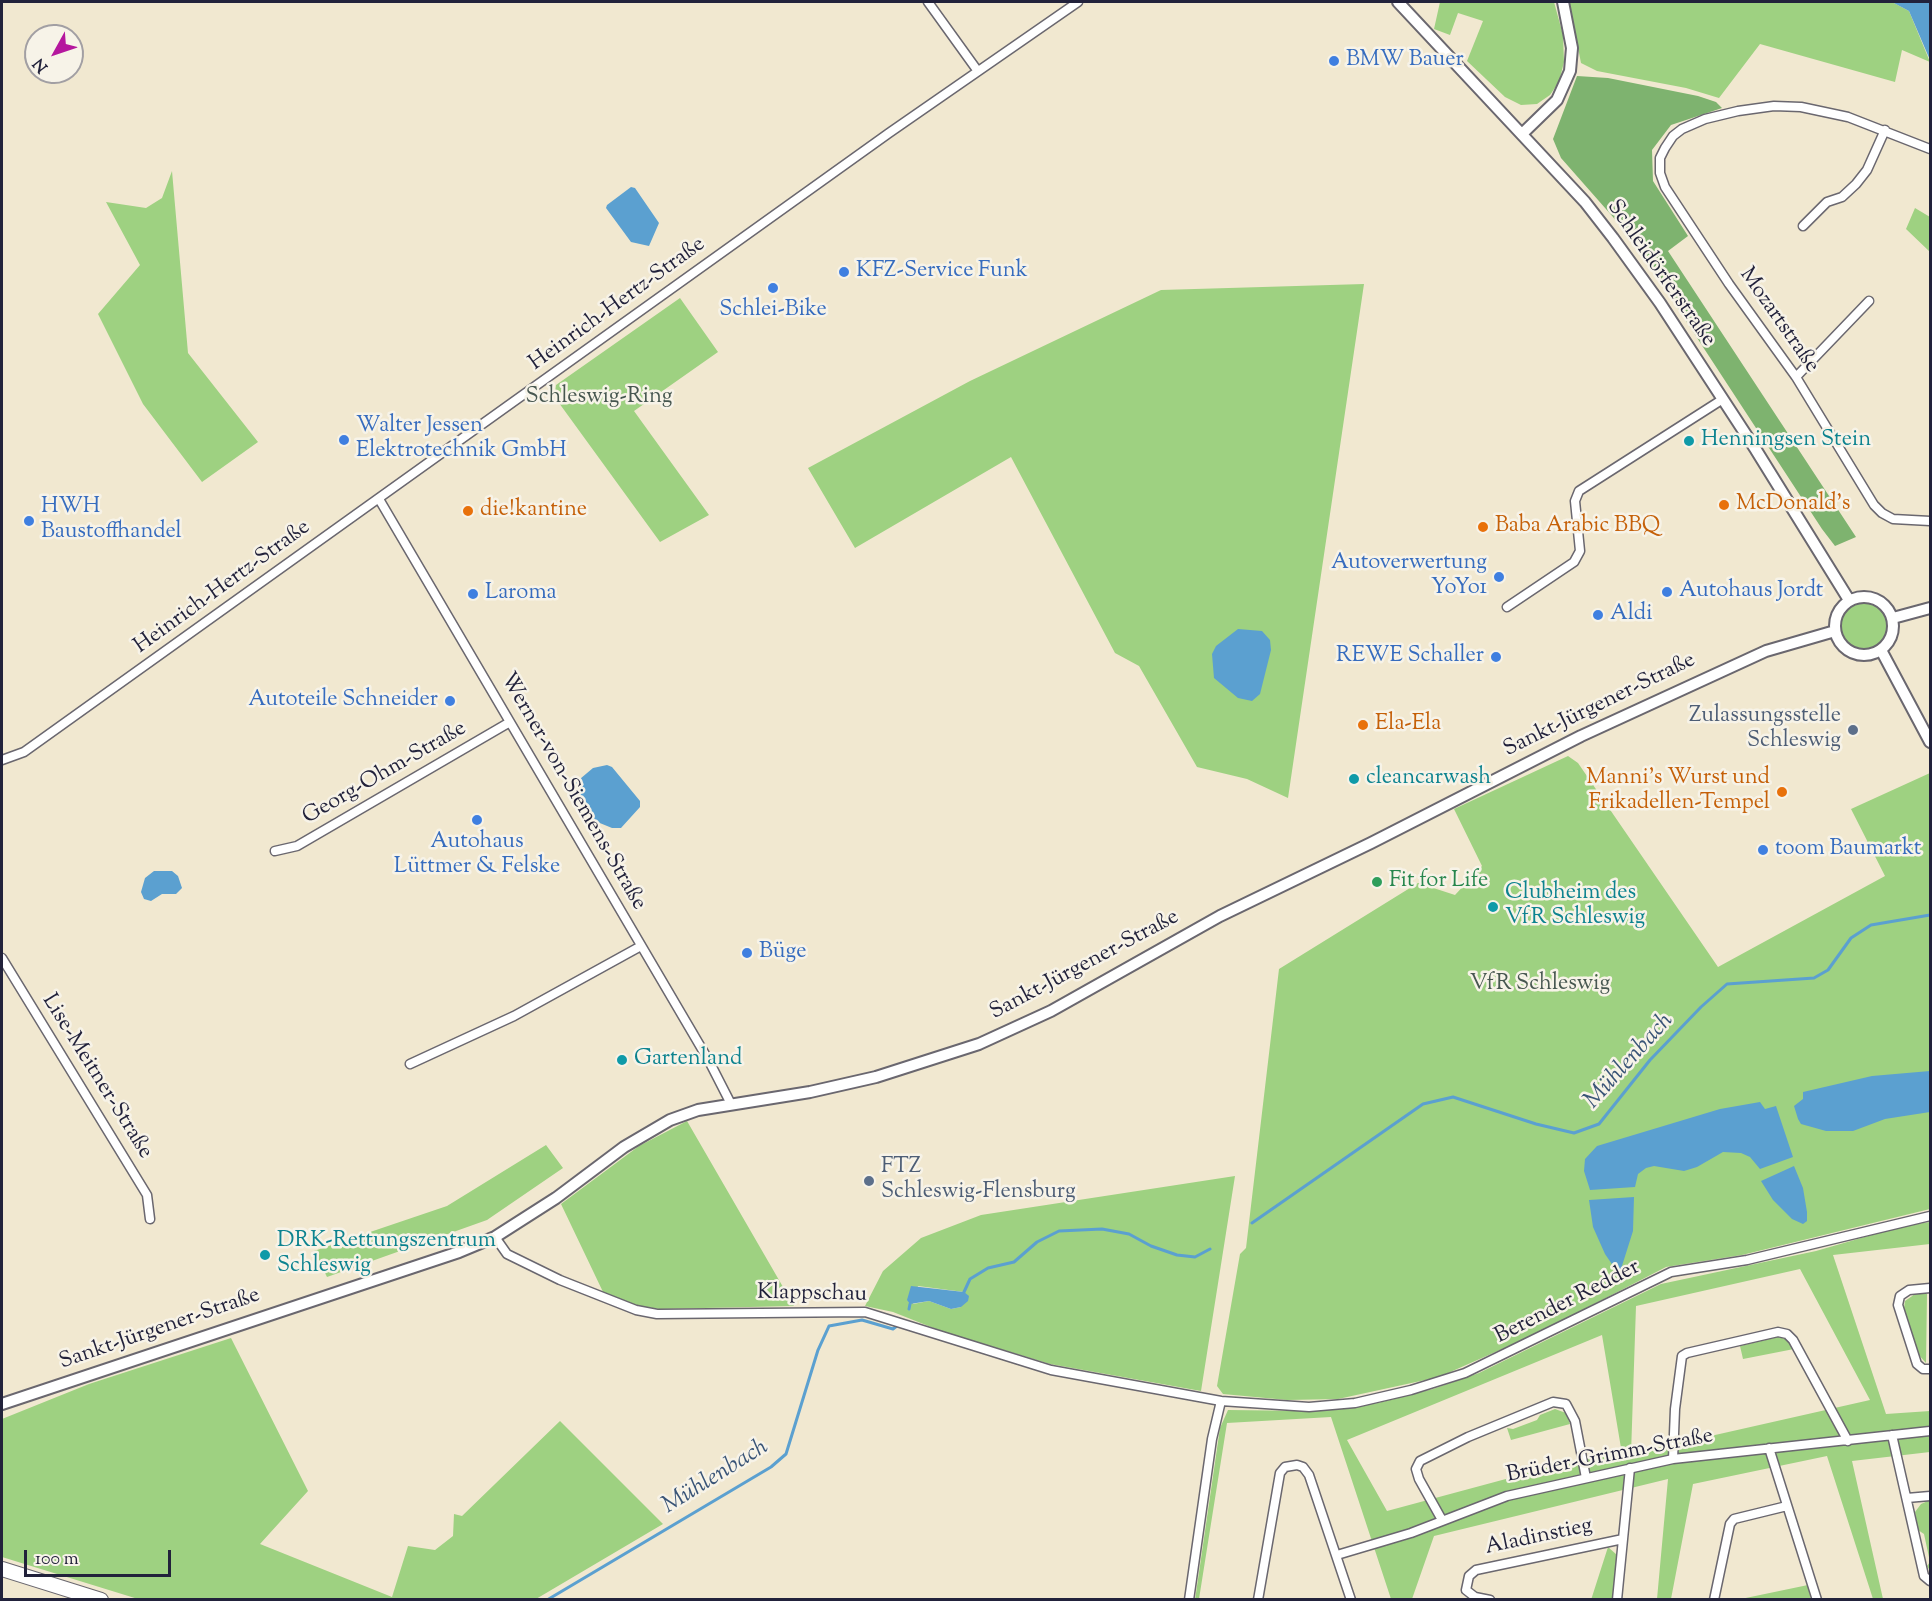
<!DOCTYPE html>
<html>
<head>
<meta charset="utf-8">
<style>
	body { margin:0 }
	#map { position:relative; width:1932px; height:1601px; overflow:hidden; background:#f1e8d0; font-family:"Sorts Mill Goudy",serif }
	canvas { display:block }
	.frame { position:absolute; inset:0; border:3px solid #22223b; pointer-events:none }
	.north { position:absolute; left:24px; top:24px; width:60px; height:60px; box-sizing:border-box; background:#f7f3e8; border:2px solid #a29fa3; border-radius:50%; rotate:230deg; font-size:16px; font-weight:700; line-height:24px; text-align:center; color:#22223b }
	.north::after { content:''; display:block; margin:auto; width:21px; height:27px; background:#b5179e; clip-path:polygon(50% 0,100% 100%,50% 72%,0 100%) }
	.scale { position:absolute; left:24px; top:1550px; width:147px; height:27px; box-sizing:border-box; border:3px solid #22223b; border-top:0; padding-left:8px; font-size:18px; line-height:21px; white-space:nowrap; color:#22223b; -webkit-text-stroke:4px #f7f3e8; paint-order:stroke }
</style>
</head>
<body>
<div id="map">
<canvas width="1932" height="1601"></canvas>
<div class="frame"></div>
<div class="north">N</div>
<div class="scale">100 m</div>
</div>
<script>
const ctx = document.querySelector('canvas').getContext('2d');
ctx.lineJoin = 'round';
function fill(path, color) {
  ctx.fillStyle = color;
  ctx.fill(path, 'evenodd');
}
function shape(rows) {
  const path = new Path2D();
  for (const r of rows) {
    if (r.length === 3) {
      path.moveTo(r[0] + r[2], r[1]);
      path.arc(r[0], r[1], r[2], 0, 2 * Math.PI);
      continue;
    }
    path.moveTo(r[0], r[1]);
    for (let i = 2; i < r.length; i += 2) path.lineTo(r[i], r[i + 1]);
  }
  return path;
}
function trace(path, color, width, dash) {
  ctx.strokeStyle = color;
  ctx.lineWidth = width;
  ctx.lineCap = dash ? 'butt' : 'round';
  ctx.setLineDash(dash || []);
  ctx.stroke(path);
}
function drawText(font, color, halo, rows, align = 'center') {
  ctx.font = font + ' "Sorts Mill Goudy",serif';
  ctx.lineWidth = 5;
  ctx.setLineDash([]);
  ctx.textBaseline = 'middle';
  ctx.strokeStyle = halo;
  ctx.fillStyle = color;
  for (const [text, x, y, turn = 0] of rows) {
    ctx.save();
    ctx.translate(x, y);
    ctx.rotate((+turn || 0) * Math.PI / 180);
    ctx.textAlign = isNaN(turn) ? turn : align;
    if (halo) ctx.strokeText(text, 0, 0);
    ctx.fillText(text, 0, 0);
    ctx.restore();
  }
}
fill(shape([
	[1440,2,1554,2,1563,35,1564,62,1559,82,1550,95,1537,104,1521,105,1505,97,1467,61,1483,21,1458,13,1450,35,1434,29],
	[1569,2,1892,2,1909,11,1930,62,1902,50,1895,82,1760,44,1719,98,1686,88,1597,71,1581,63],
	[172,171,188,353,258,442,202,482,143,404,98,314,140,265,106,202,146,208,162,198],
	[1915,208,1930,217,1930,252,1906,229],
	[1364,284,1288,798,1247,779,1197,767,1139,666,1115,653,1011,457,855,548,808,468,970,381,1161,290],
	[680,298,718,352,634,411,709,515,660,542,559,403,555,393,556,385],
	[1865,626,24],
	[1568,756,1578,763,1718,967,1885,876,1851,809,1930,773,1930,1209,1742,1255,1666,1267,1536,1334,1439,1377,1338,1399,1287,1400,1223,1394,1217,1386,1240,1254,1246,1248,1279,969,1418,883,1455,895,1482,866,1454,809],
	[687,1121,794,1306,659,1309,634,1305,604,1294,561,1204,639,1146],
	[546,1145,563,1168,487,1220,327,1277,314,1251,447,1206],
	[1235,1176,1201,1391,1050,1364,941,1331,893,1312,865,1306,883,1271,921,1238,981,1215],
	[918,1286,964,1292,961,1307,951,1309,929,1301,913,1304],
	[1930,1222,1930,1244,1833,1255,1886,1414,1930,1411,1930,1452,1852,1461,1883,1599,1873,1599,1827,1456,1693,1484,1671,1599,1657,1599,1668,1479,1434,1536,1412,1599,1391,1599,1331,1417,1227,1423,1199,1599,1195,1600,1220,1428,1228,1410,1309,1411,1378,1403,1433,1389,1479,1373,1661,1284,1816,1251,1903,1226],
	[1800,1269,1870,1400,1631,1454,1636,1306],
	[1602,1335,1621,1448,1387,1511,1347,1440],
	[1915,1294,1927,1294,1926,1363,1918,1354,1904,1308,1905,1301],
	[1778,1337,1786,1339,1794,1349,1743,1359,1740,1346],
	[231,1338,308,1491,260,1544,392,1597,408,1546,435,1550,453,1536,454,1514,462,1516,560,1421,663,1524,536,1599,138,1599,2,1557,2,1419,89,1384],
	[1555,1409,1566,1413,1570,1424,1511,1440,1507,1428,1513,1429,1537,1420,1540,1415],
	[1930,1500,1930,1571,1927,1566,1930,1562,1924,1534,1918,1530,1915,1512,1921,1504],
	[1608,1547,1617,1555,1613,1599,1591,1600],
	[1808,1585,1811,1600,1736,1600]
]), '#9ed181');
fill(shape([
	[1577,76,1608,78,1698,96,1716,102,1722,108,1671,125,1652,150,1653,181,1688,236,1668,251,1856,537,1835,546,1822,529,1654,272,1613,217,1561,158,1553,139]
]), '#7eb36f');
fill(shape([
	[1892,2,1930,2,1930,60,1909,11],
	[631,187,635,188,659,223,649,246,631,242,606,208,607,205],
	[1238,629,1262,631,1270,640,1271,650,1260,694,1252,701,1238,698,1214,678,1212,654,1216,646],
	[607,765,612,767,640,801,640,807,621,828,612,828,590,819,582,808,574,784,593,768],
	[154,871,172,871,178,876,182,888,176,894,162,894,151,901,144,899,141,892,145,878],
	[1930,1071,1930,1112,1885,1119,1853,1131,1826,1131,1801,1124,1798,1119,1794,1106,1803,1099,1803,1092,1872,1076],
	[1760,1102,1765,1109,1776,1106,1793,1157,1760,1169,1750,1157,1741,1153,1723,1152,1697,1167,1684,1171,1654,1166,1646,1168,1638,1174,1635,1187,1590,1190,1584,1171,1585,1159,1597,1146,1720,1109],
	[1794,1166,1803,1188,1807,1212,1807,1221,1803,1224,1792,1219,1773,1200,1761,1181],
	[1634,1197,1633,1231,1621,1269,1616,1270,1605,1254,1593,1227,1589,1200],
	[911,1286,964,1292,969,1296,968,1301,961,1307,951,1309,929,1301,910,1304,907,1300]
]), '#5ba0d0');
trace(shape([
	[1252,1223,1423,1104,1453,1097,1536,1124,1574,1133,1599,1124,1650,1060,1701,1007,1727,984,1814,978,1828,970,1851,938,1871,925,1930,915],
	[964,1292,970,1279,988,1268,1014,1262,1037,1242,1059,1231,1102,1229,1129,1234,1151,1246,1177,1255,1195,1257,1210,1249],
	[909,1309,910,1304],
	[547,1600,771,1467,786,1454,818,1350,829,1326,862,1320,893,1329,898,1325]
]), '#5ba0d0', 3);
const minor = shape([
	[928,2,977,70],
	[1930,149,1848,117,1801,107,1774,106,1738,111,1705,119,1682,129,1673,136,1665,148,1660,158,1660,173,1665,187,1729,284,1796,377,1874,505,1882,513,1893,519,1930,521],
	[1803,226,1827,202,1842,197,1856,184,1867,170,1885,130],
	[1796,377,1869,301],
	[379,499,709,1061,731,1104],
	[1507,607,1574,562,1580,551,1575,501,1579,491,1723,399],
	[2,760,24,752,889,133,1078,2],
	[275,851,297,846,510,722],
	[2,958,147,1195,150,1219],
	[410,1064,514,1016,641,946],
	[495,1237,507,1254,560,1280,636,1310,657,1314,865,1312,1051,1370,1221,1401,1309,1407,1355,1403,1411,1390,1465,1373,1671,1272,1747,1260,1930,1216],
	[1930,1288,1909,1290,1900,1296,1898,1305,1917,1364,1923,1369,1930,1369],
	[1892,1435,1924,1576,1930,1581],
	[1769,1448,1817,1600],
	[1673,1459,1675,1409,1682,1356,1687,1353,1778,1332,1787,1334,1793,1340,1848,1441],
	[1907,1498,1930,1496],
	[1442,1520,1419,1479,1416,1469,1420,1461,1468,1437,1553,1402,1566,1404,1575,1421,1586,1478],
	[1337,1555,1411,1533,1507,1496,1673,1459,1930,1431],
	[1189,1600,1212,1439,1221,1401],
	[1258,1600,1280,1473,1285,1467,1297,1465,1303,1467,1309,1475,1351,1600],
	[1490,1600,1475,1597,1466,1590,1469,1576,1476,1570,1623,1539],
	[1617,1600,1630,1468],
	[1714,1600,1730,1524,1734,1519,1787,1506]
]);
const tertiary = shape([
	[1398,2,1585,202,1613,238,1660,303,1756,450,1849,600],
	[1522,134,1557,100,1570,71,1572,48,1563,2],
	[1864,626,29],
	[1893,618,1930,608],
	[1881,650,1930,742],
	[2,1404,459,1252,495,1237,556,1198,624,1147,670,1120,698,1110,810,1092,876,1077,979,1044,1051,1011,1220,916,1371,843,1581,736,1766,651,1835,631]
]);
const primary = shape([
	[2,1569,101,1600]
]);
trace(minor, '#6a676f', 11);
trace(tertiary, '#6a676f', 14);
trace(primary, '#6a676f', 16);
trace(minor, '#fff', 8);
trace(tertiary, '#fff', 10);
trace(primary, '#fff', 14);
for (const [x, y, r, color] of [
	[1334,61,6,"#3f7fe0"],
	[844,272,6,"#3f7fe0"],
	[773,288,6,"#3f7fe0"],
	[344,440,6,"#3f7fe0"],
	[1689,441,6,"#0f9aa8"],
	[1724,505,6,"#e8710a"],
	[468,511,6,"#e8710a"],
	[29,521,6,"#3f7fe0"],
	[1483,527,6,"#e8710a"],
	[1499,577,6,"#3f7fe0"],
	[1667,592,6,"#3f7fe0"],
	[473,594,6,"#3f7fe0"],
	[1598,615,6,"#3f7fe0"],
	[1496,657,6,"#3f7fe0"],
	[450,701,6,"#3f7fe0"],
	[1363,725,6,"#e8710a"],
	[1853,730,6,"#5c6f8a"],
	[1354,779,6,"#0f9aa8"],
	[1782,792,6,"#e8710a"],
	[477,820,6,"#3f7fe0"],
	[1763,850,6,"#3f7fe0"],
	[1377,882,6,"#2e9e5b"],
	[1493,907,6,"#0f9aa8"],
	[747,953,6,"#3f7fe0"],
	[622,1060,6,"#0f9aa8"],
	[869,1181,6,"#5c6f8a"],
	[265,1255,6,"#0f9aa8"]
]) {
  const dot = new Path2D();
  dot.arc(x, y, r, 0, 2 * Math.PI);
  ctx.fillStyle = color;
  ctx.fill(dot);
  trace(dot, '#f7f3e8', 2);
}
drawText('22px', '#366cbe', '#f7f3e8', [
	["BMW Bauer",1346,61],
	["KFZ-Service Funk",856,272],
	["Schlei-Bike",773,311,"center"],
	["Walter Jessen",356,427],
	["Elektrotechnik GmbH",356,452],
	["HWH",41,508],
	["Baustoffhandel",41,533],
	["Autoverwertung",1487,564,"right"],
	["YoYo1",1487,589,"right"],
	["Autohaus Jordt",1679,592],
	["Laroma",485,594],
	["Aldi",1610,615],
	["REWE Schaller",1484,657,"right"],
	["Autoteile Schneider",438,701,"right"],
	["Autohaus",477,843,"center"],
	["Lüttmer & Felske",477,868,"center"],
	["toom Baumarkt",1775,850],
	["Büge",759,953]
], 'left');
drawText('22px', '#22223b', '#f7f3e8', [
	["Schleidörferstraße",1660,274,55],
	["Heinrich-Hertz-Straße",618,305,-36],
	["Mozartstraße",1778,321,55],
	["Heinrich-Hertz-Straße",223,588,-36],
	["Sankt-Jürgener-Straße",1600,706,-26],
	["Georg-Ohm-Straße",385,774,-30],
	["Werner-von-Siemens-Straße",572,792,60],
	["Sankt-Jürgener-Straße",1085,966,-28],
	["Lise-Meitner-Straße",96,1077,58],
	["Klappschau",812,1295,1],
	["Berender Redder",1568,1303,-27],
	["Sankt-Jürgener-Straße",160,1330,-19],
	["Brüder-Grimm-Straße",1610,1457,-11],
	["Aladinstieg",1539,1538,-12]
]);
drawText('22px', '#475750', '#f7f3e8', [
	["Schleswig-Ring",599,398],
	["VfR Schleswig",1540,985]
]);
drawText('22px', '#0d838f', '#f7f3e8', [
	["Henningsen Stein",1701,441],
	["cleancarwash",1366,779],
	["Clubheim des",1505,894],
	["VfR Schleswig",1505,919],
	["Gartenland",634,1060],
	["DRK-Rettungszentrum",277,1242],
	["Schleswig",277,1267]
], 'left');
drawText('22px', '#c56008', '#f7f3e8', [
	["McDonald's",1736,505],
	["die!kantine",480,511],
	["Baba Arabic BBQ",1495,527],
	["Ela-Ela",1375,725],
	["Manni's Wurst und",1770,779,"right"],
	["Frikadellen-Tempel",1770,804,"right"]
], 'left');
drawText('22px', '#4e5e75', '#f7f3e8', [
	["Zulassungsstelle",1841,717],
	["Schleswig",1841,742],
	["FTZ",881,1168,"left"],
	["Schleswig-Flensburg",881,1193,"left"]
], 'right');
drawText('22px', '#27864d', '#f7f3e8', [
	["Fit for Life",1389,882]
], 'left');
drawText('italic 24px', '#395477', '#f7f3e8', [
	["Mühlenbach",1630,1062,-48],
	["Mühlenbach",716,1478,-32]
]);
</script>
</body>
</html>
